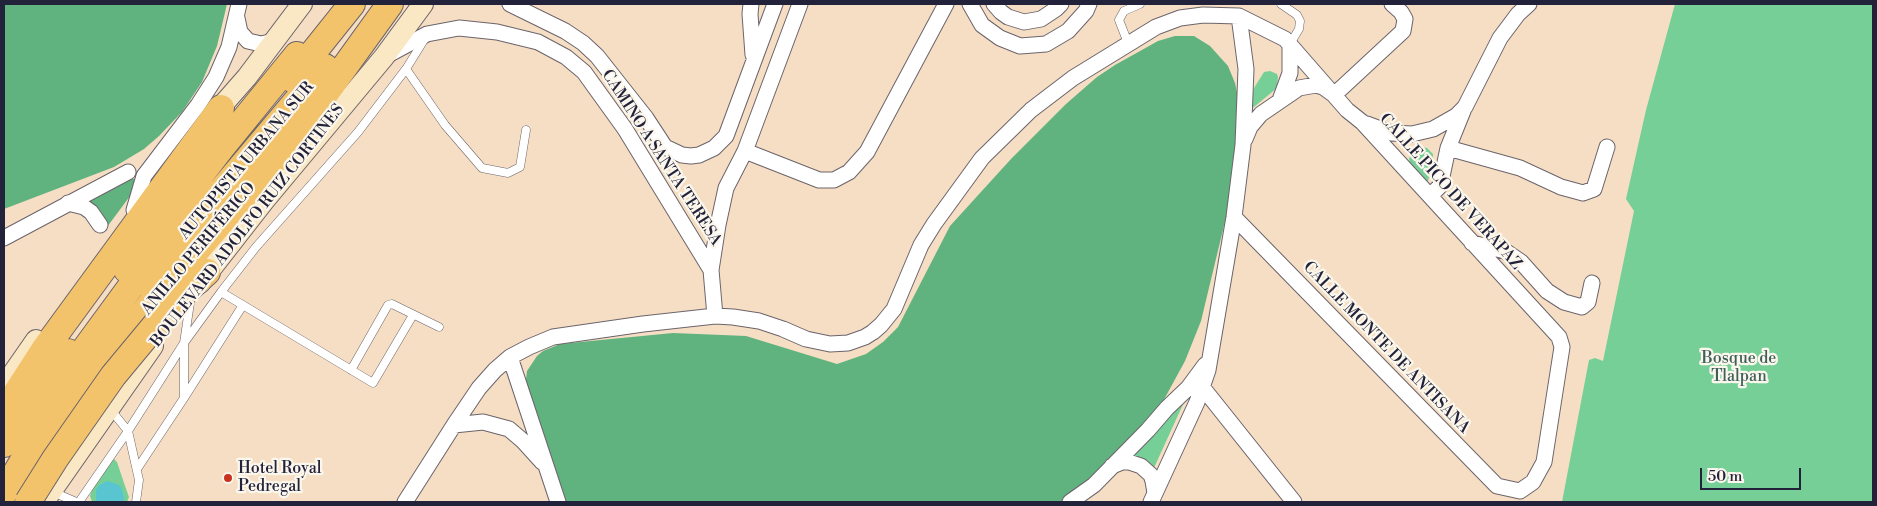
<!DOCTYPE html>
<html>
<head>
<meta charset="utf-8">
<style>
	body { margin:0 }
	#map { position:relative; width:1877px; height:506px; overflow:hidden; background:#f5dec3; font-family:"Libre Bodoni",serif }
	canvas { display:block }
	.frame { position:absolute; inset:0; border:5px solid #22223b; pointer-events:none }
	.scale { position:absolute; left:1700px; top:468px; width:101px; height:22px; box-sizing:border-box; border:2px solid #22223b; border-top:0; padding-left:6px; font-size:15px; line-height:18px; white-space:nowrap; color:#22223b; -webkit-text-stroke:4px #fbf7ec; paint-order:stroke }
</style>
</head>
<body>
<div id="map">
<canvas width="1877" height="506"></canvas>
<div class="frame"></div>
<div class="scale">50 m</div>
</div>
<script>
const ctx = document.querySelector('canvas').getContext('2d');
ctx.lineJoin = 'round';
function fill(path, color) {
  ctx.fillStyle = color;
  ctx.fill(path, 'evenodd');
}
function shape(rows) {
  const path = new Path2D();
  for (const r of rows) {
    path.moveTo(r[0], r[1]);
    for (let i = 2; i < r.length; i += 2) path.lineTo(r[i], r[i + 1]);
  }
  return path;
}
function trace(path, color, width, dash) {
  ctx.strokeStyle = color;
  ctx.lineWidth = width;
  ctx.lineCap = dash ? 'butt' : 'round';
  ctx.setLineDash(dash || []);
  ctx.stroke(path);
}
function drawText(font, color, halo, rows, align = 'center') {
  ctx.font = font + ' "Libre Bodoni",serif';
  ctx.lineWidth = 4.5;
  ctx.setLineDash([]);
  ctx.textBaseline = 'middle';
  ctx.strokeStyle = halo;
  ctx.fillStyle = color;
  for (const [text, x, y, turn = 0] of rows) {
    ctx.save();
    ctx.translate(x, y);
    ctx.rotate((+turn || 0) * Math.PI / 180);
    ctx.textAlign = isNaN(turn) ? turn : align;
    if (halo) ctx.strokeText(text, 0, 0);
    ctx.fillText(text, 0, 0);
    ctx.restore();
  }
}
fill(shape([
	[1675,4,1873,4,1873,502,1562,502,1589,360,1595,358,1603,361,1634,211,1626,199,1646,110],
	[1270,71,1277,74,1278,77,1277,88,1249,111,1254,88,1264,72],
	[1419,147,1427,148,1433,154,1433,160,1428,181,1426,181,1410,163,1409,159,1412,151],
	[1185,400,1153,470,1147,460,1132,456],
	[114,459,117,462,125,486,129,497,127,502,92,502,90,496,94,484,112,460]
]), '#75cf96');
fill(shape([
	[4,4,227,4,217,46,202,82,182,112,159,136,144,149,114,167,4,209],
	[1175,36,1194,36,1210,46,1228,66,1235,83,1238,97,1239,143,1227,213,1201,321,1185,361,1161,405,1090,481,1061,502,565,502,525,388,527,371,537,356,543,351,560,344,673,333,746,336,837,364,866,354,883,342,898,327,950,226,1011,159,1066,104,1097,77,1115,65,1158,41],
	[132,178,136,180,136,188,107,227,106,221,100,211,85,202]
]), '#60b27f');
fill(shape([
	[107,481,117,484,121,487,124,497,123,502,96,502,96,491,98,486]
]), '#58c5d0');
const lane = shape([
	[1281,4,1297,15,1300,21,1299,29,1290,44],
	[1128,43,1119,20,1124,11,1140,4],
	[406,69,445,125,482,168,508,173,520,167,526,130],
	[221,292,373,383,413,315],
	[351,370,388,305,392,304,439,327],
	[184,398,243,305],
	[110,409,128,431,139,480,136,502],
	[137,469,184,398,184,343,191,296],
	[53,492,76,502],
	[79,502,128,431,184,343,221,292,256,247,358,132,406,69,424,40]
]);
const street = shape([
	[510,4,565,31,583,43,597,56,646,118,665,147,682,155,691,156,699,155,714,148,726,136,775,4],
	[751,4,750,14,753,55],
	[970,4,982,25,1000,38,1020,46,1046,44,1068,31,1086,11,1089,4],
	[994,4,1001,12,1008,17,1024,22,1041,19,1056,9,1061,4],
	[237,18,240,32,248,41,261,44,274,41],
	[388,55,427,34,459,28,497,32,538,42,566,57,584,72,625,129,711,270],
	[1280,100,1290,73,1290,44],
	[1367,124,1391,133,1412,134,1433,129,1456,116,1465,107,1500,38,1518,14,1529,4],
	[1245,139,1250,127,1261,114,1299,88,1316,85,1323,87,1334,95,1403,31,1405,19,1401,12,1392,4],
	[1448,148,1520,168,1561,187,1583,193,1594,189,1607,147],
	[745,151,819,180,834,180,849,172,867,152,946,4],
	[1430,196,1440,186,1448,148,1463,111],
	[68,203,84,207,91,212,100,225],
	[134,210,144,176,198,105,216,77,229,47,239,4],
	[4,238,128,172],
	[1472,243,1505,251,1521,262,1547,291,1564,302,1582,307,1588,302,1592,283],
	[715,316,711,270,718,225,726,188,745,151,800,4],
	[510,357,558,502],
	[1203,388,1294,502],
	[454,425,483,422,509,429,523,441,542,462],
	[1112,466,1122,462,1129,462,1141,466,1151,475,1153,481,1155,493],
	[405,502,454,425,479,388,495,370,510,357,529,347,553,337,643,324,715,316,733,317,759,321,783,329,806,339,830,344,848,343,865,337,873,332,881,325,894,309,921,245,934,224,982,158,1031,110,1073,78,1156,27,1180,18,1203,15,1239,16,1285,39,1347,110,1362,122,1559,337,1562,347,1544,462,1533,482,1520,491,1497,486,1234,217],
	[1070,502,1094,485,1148,430,1167,408,1188,388,1205,365],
	[1151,502,1197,402,1208,370,1234,217,1243,145,1246,69,1239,16]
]);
const secondary = shape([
	[212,117,247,77,302,4],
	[200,283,264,201,384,57,423,4],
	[4,386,36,340],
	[44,502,153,346]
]);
const highway = shape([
	[292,79,352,4],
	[127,270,222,147,297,55],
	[148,284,183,236,325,67],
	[162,317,178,298,207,272],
	[66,375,151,259],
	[88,394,111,356,152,302,292,140,390,4],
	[4,412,44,350,221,108],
	[4,444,68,352],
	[4,493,33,444,90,365]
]);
trace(lane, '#6c646b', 9);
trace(street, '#6c646b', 17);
trace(secondary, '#6c646b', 22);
trace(highway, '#6c646b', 28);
trace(lane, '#fff', 8);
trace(street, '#fff', 15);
trace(secondary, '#fae7c3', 20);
trace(highway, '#f2c36a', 26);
const highwayBridge = shape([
	[28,502,55,459,113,376,157,323]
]);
trace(highwayBridge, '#6c646b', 28, []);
trace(highwayBridge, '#f2c36a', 26);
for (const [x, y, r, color] of [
	[228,478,5,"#c8321e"]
]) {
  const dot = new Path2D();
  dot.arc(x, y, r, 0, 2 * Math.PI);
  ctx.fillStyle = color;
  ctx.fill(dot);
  trace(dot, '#fbf7ec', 2);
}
drawText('16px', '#22223b', '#fbf7ec', [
	["CAMINO A SANTA TERESA",661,158,57],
	["AUTOPISTA URBANA SUR",247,161,-50],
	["CALLE PICO DE VERAPAZ",1450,192,48],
	["BOULEVARD ADOLFO RUIZ CORTINES",248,226,-52],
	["ANILLO PERIFÉRICO",199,249,-50],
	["CALLE MONTE DE ANTISANA",1386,348,46]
]);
drawText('16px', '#3f5f5b', '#fbf7ec', [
	["Bosque de",1739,359],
	["Tlalpan",1739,377]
]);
drawText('16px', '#22223b', '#fbf7ec', [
	["Hotel Royal",238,469],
	["Pedregal",238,487]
], 'left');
</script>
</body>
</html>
